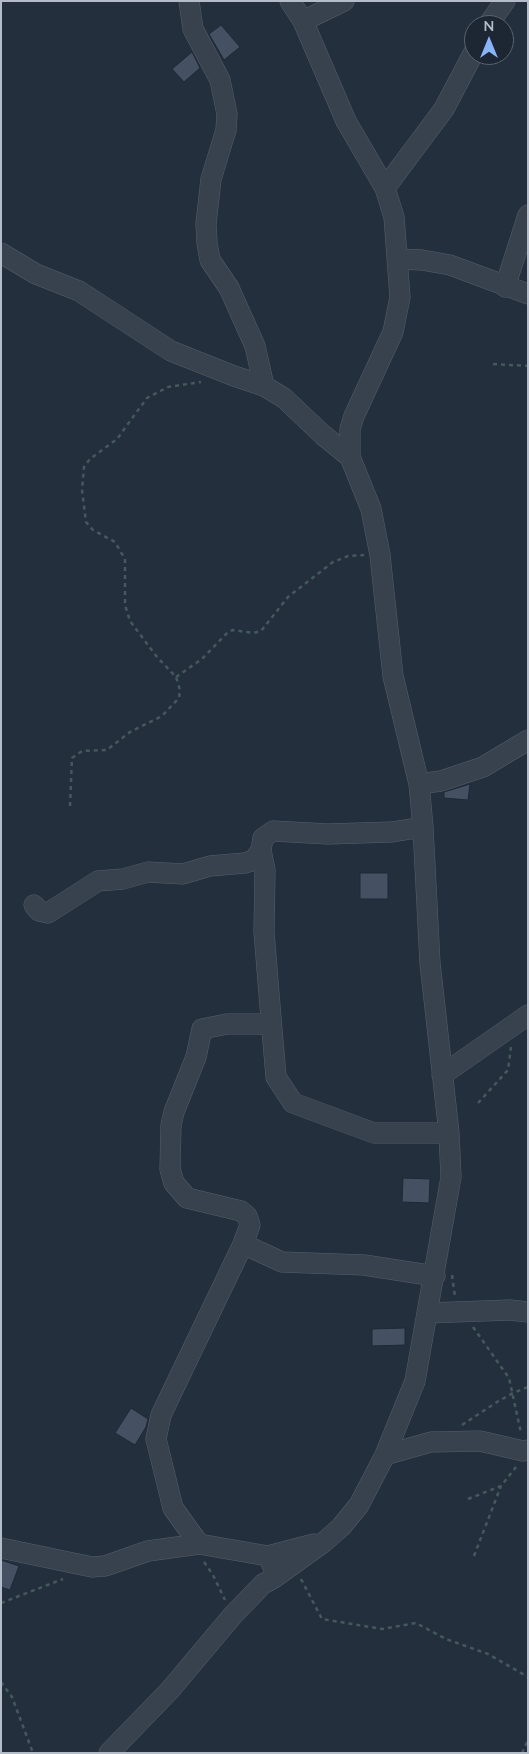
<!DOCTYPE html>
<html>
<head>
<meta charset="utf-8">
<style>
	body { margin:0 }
	#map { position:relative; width:529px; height:1754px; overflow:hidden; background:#242f3e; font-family:Lato,sans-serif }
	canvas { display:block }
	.frame { position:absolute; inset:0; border:2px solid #b4bcc9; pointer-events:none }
	.north { position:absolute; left:464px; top:15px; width:50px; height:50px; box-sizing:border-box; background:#1d2633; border:1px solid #59626f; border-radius:50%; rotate:0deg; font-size:14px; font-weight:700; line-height:20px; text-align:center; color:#b4bcc9 }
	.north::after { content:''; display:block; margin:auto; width:18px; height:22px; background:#8ab4f8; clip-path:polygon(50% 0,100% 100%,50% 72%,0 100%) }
</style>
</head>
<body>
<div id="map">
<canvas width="529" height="1754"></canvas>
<div class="frame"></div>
<div class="north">N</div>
</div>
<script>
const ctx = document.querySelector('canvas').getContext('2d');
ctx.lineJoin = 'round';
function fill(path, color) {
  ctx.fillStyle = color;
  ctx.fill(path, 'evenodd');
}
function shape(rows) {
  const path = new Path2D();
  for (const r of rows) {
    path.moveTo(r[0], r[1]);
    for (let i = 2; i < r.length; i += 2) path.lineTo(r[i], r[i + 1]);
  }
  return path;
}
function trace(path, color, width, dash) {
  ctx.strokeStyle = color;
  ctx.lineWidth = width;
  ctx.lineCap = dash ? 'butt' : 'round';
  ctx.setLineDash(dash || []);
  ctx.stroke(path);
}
const building = shape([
	[221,25,240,47,224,60,209,34,221,25],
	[192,52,200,68,184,82,172,69,192,52],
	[470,784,468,800,444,798,444,792,470,784],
	[360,873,388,873,388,899,360,899,360,873],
	[403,1178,430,1179,429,1203,402,1202,403,1178],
	[405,1328,405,1345,372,1346,372,1329,405,1328],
	[131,1408,148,1419,146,1427,135,1445,115,1433,131,1408],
	[1,1560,19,1566,10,1590,1,1587,1,1560]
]);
fill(building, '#455162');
trace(building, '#1f2835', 1);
const minor = shape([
	[189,1,193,29,220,80,227,114,226,130,211,179,206,224,207,243,210,260,229,288,255,346,264,386],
	[303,21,344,1],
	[488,25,505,1],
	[385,188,444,109,474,52],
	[1,253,36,274,79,291,171,351,234,376,264,386,284,398,323,435,350,457],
	[398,259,422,260,450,265,528,294],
	[505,287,528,215],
	[419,784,441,781,483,767,528,740],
	[261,850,265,870,264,932,271,1018,264,1024,227,1024,202,1029,196,1057,174,1112,171,1125,170,1169,174,1183,187,1198,241,1211,247,1216,250,1225,243,1244,161,1415,156,1439,173,1508,199,1544,268,1556,275,1571,274,1578],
	[34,905,39,911,48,913,98,881,123,879,148,872,183,874,210,866,245,863,254,860,261,850,263,838,273,831,328,834,392,832,423,827],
	[271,1018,276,1077,293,1103,374,1133,449,1133],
	[442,1075,528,1015],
	[243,1244,282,1262,364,1265,435,1276],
	[427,1313,510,1310,528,1312],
	[385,1455,431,1442,480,1441,523,1451,528,1450],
	[1,1548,92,1567,105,1566,148,1551,199,1544],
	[268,1556,314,1544],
	[109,1753,170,1690,233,1615,263,1584,274,1578,324,1542,341,1527,359,1505,385,1455,415,1381,451,1177,449,1133,430,963,423,827,419,784,393,676,380,555,371,509,350,457,350,429,354,416,393,332,400,297,394,217,385,188,346,121,303,21,290,1]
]);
trace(minor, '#565f6c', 21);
trace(shape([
	[493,364,528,366],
	[176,677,202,659,228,632,233,630,253,633,261,631,288,597,333,562,348,556,364,555],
	[70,806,72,758,82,751,107,750,130,732,162,716,179,698,180,690,176,677,157,657,130,621,125,605,125,559,115,542,93,530,86,522,82,490,84,467,90,459,117,439,147,398,168,387,201,382],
	[478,1103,508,1070,511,1047],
	[452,1275,455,1297],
	[473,1327,509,1378,521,1433],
	[462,1425,497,1402,513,1393,528,1387],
	[468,1499,501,1486,516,1467],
	[474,1556,501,1486],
	[204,1562,213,1575,225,1600],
	[301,1579,322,1619,382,1629,416,1623,446,1639,488,1654,528,1677],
	[1,1603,63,1579],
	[1,1682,12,1697,33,1753],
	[522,1753,528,1740]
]), '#44595c', 2.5, [4, 4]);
trace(minor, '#38414e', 20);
</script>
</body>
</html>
